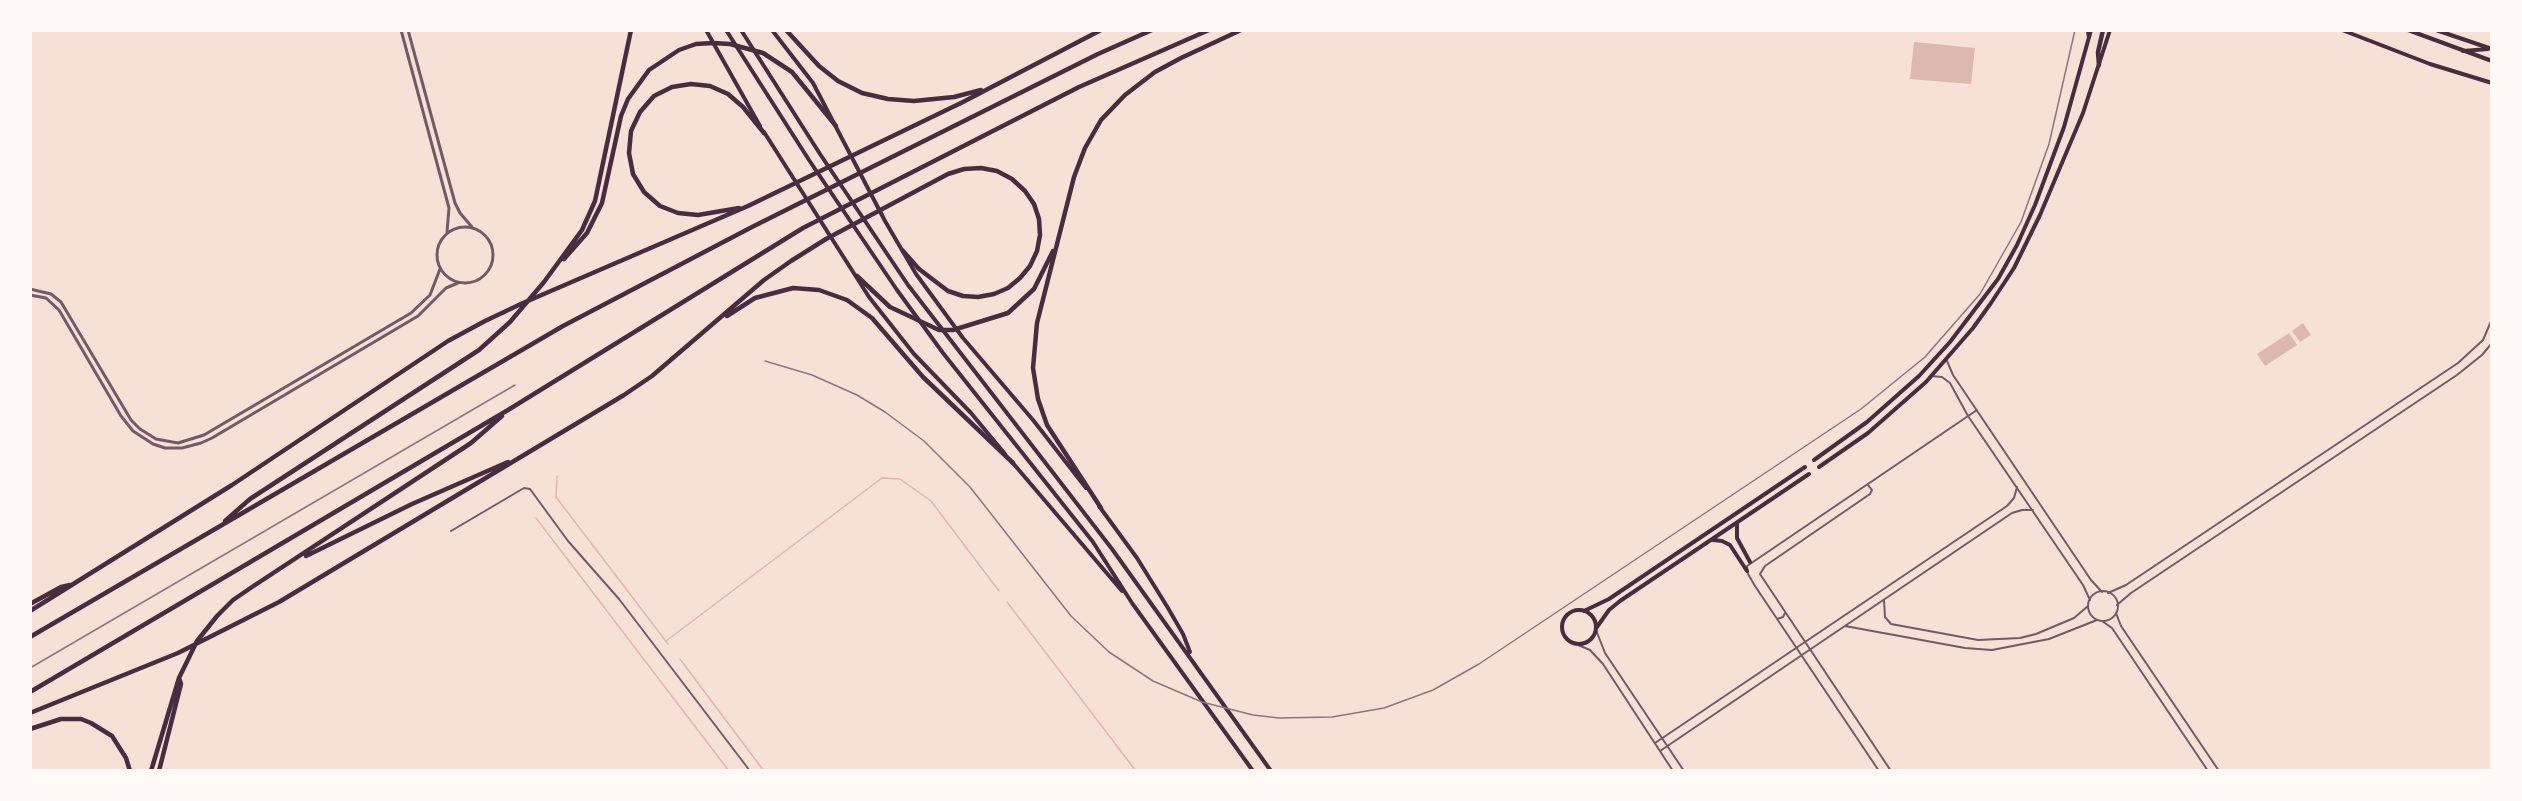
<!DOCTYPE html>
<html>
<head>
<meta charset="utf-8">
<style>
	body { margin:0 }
	#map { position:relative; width:2522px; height:801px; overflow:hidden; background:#f7e1d7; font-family:Raleway,sans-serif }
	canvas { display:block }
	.frame { position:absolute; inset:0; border:32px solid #fffaf5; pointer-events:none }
</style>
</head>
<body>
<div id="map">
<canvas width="2522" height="801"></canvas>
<div class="frame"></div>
</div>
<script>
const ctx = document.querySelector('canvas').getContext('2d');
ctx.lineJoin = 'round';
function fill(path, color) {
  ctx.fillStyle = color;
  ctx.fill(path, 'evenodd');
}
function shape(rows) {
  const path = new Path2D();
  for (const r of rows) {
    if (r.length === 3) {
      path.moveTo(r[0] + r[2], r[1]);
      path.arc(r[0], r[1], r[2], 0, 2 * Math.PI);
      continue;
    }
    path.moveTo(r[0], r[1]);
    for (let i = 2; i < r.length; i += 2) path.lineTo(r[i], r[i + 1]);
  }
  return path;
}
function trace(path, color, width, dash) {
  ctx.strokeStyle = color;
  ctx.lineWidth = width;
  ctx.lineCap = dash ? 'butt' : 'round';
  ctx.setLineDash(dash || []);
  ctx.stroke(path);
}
fill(shape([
	[1914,42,1975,48,1971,84,1910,79],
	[2303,323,2311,335,2300,342,2292,331],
	[2289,333,2297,345,2265,366,2257,354]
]), '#dcb8b0');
trace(shape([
	[557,476,556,497,668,644],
	[536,518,729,771],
	[1007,602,1136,771],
	[666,641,882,478,900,479,931,501,999,591],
	[680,659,764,771]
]), '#dcb8b0', 1.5);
trace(shape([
	[1947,361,1953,375,2091,580,2102,592],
	[1931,376,1942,377,1950,383,1968,416,2083,585,2090,600],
	[1868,485,1872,490,1870,494,1765,566,1760,574,1891,771],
	[451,531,524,488,530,489,568,541,619,599,750,771],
	[2103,606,15],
	[2108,593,2126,585,2458,363,2483,340,2492,319],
	[1884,600,1885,617,1891,624,1978,640,2020,638,2036,634,2074,618,2088,606],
	[2117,605,2131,593,2457,375,2482,355,2492,343],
	[2116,613,2121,626,2219,771],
	[1777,619,1783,617,1785,613],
	[2102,621,2112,628,2208,771],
	[1845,626,1965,648,1992,650,2049,639,2097,620],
	[1596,630,1605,653,1684,771],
	[1578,645,1590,650,1603,664,1673,771],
	[1655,743,2007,506,2014,498,2017,487],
	[1660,751,2012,513,2022,510,2033,510],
	[1879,771,1755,586,1748,574,1747,566,1977,410]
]), '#755966', 2);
trace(shape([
	[401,30,449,208,447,232],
	[408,30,455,203,460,213,472,227],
	[465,255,28],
	[30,289,51,294,61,302,131,420,140,429,156,439,178,443,204,435,411,313,430,295,440,269],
	[30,295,46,298,59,310,121,416,133,431,153,444,165,448,182,448,201,443,212,438,418,316,446,288,458,283]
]), '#755966', 3);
trace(shape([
	[706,30,760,126],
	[726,30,809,160,897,290,943,353,1093,542,1132,603,1253,771],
	[741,30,820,154,908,285,1112,549,1271,771],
	[772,30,813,83,885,221,916,274,963,338,1033,420,1086,488],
	[2342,30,2430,64,2492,83],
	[2408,30,2492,61],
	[2436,30,2492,49],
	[2463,51,2488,49],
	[764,132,869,297,914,354,971,413,1005,454],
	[1814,460,1867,422,1919,376,1950,342,1998,279,2017,245,2035,205,2064,127,2091,30],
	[1012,462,1122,591],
	[1819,467,1868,433,1926,382,1973,328,1991,303,2014,268,2040,215,2083,113,2110,30],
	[1099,506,1137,558,1168,608,1183,634,1190,652],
	[1737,524,1737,538,1750,562],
	[1713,540,1722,541,1730,545,1747,571],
	[1579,627,17],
	[1584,611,1609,599,1805,467],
	[1597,627,1609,610,1620,601,1809,474]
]), '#4a2c40', 4);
trace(shape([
	[786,30,819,66,838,81,862,93,888,99,914,101,954,97,981,90],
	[2088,30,2089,36],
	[2099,65,2098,52,2103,30],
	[739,208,698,215,678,213,660,206,644,192,633,174,629,153,631,131,640,112,654,96,672,87,691,84,710,86,728,94,743,107,764,133],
	[564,259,587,233,602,203,621,116,628,99,649,70,679,50,696,44,713,43,730,44,763,53,792,72,836,126],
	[857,276,890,307,939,330,953,330,1008,313,1034,289,1053,251],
	[727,316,755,298,793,288,819,290,847,300,872,318,923,377,1013,463],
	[1101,508,1047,425,1038,399,1033,368,1037,323,1074,177,1085,148,1101,120,1125,95,1155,72,1181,58,1241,30],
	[225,521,250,499,479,350,510,322,544,282,582,230,595,201,631,30],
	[306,556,412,504,508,462],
	[30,604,61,587,70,585],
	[30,611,232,485,448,341,485,321,523,303,748,206,963,102,1101,30],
	[30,637,563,326,752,227,1098,54,1152,30],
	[30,692,508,410,803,228,1079,87,1209,30],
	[30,713,178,653,279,602,624,395,652,376,764,280,791,261,826,239,948,174,964,169,981,168,997,171,1012,179,1025,191,1034,204,1039,219,1040,235,1037,251,1030,266,1020,278,1008,288,994,294,978,297,963,296,948,291,919,269,903,251],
	[30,729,61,719,81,719,91,723,112,736,126,758,130,771],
	[151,771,179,678,197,641,217,616,233,600,252,587,471,443,502,416],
	[159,771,181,684,179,678]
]), '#4a2c40', 4.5);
trace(shape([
	[765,361,812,375,857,395,885,412,924,441,970,487,1071,616,1109,652,1153,681,1202,702,1253,715,1279,718,1332,717,1384,708,1433,690,1479,664,1861,409,1925,357,1980,294,2021,222,2049,144,2075,30],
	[30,668,515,385]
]), '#8f747c', 1.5);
</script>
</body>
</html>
